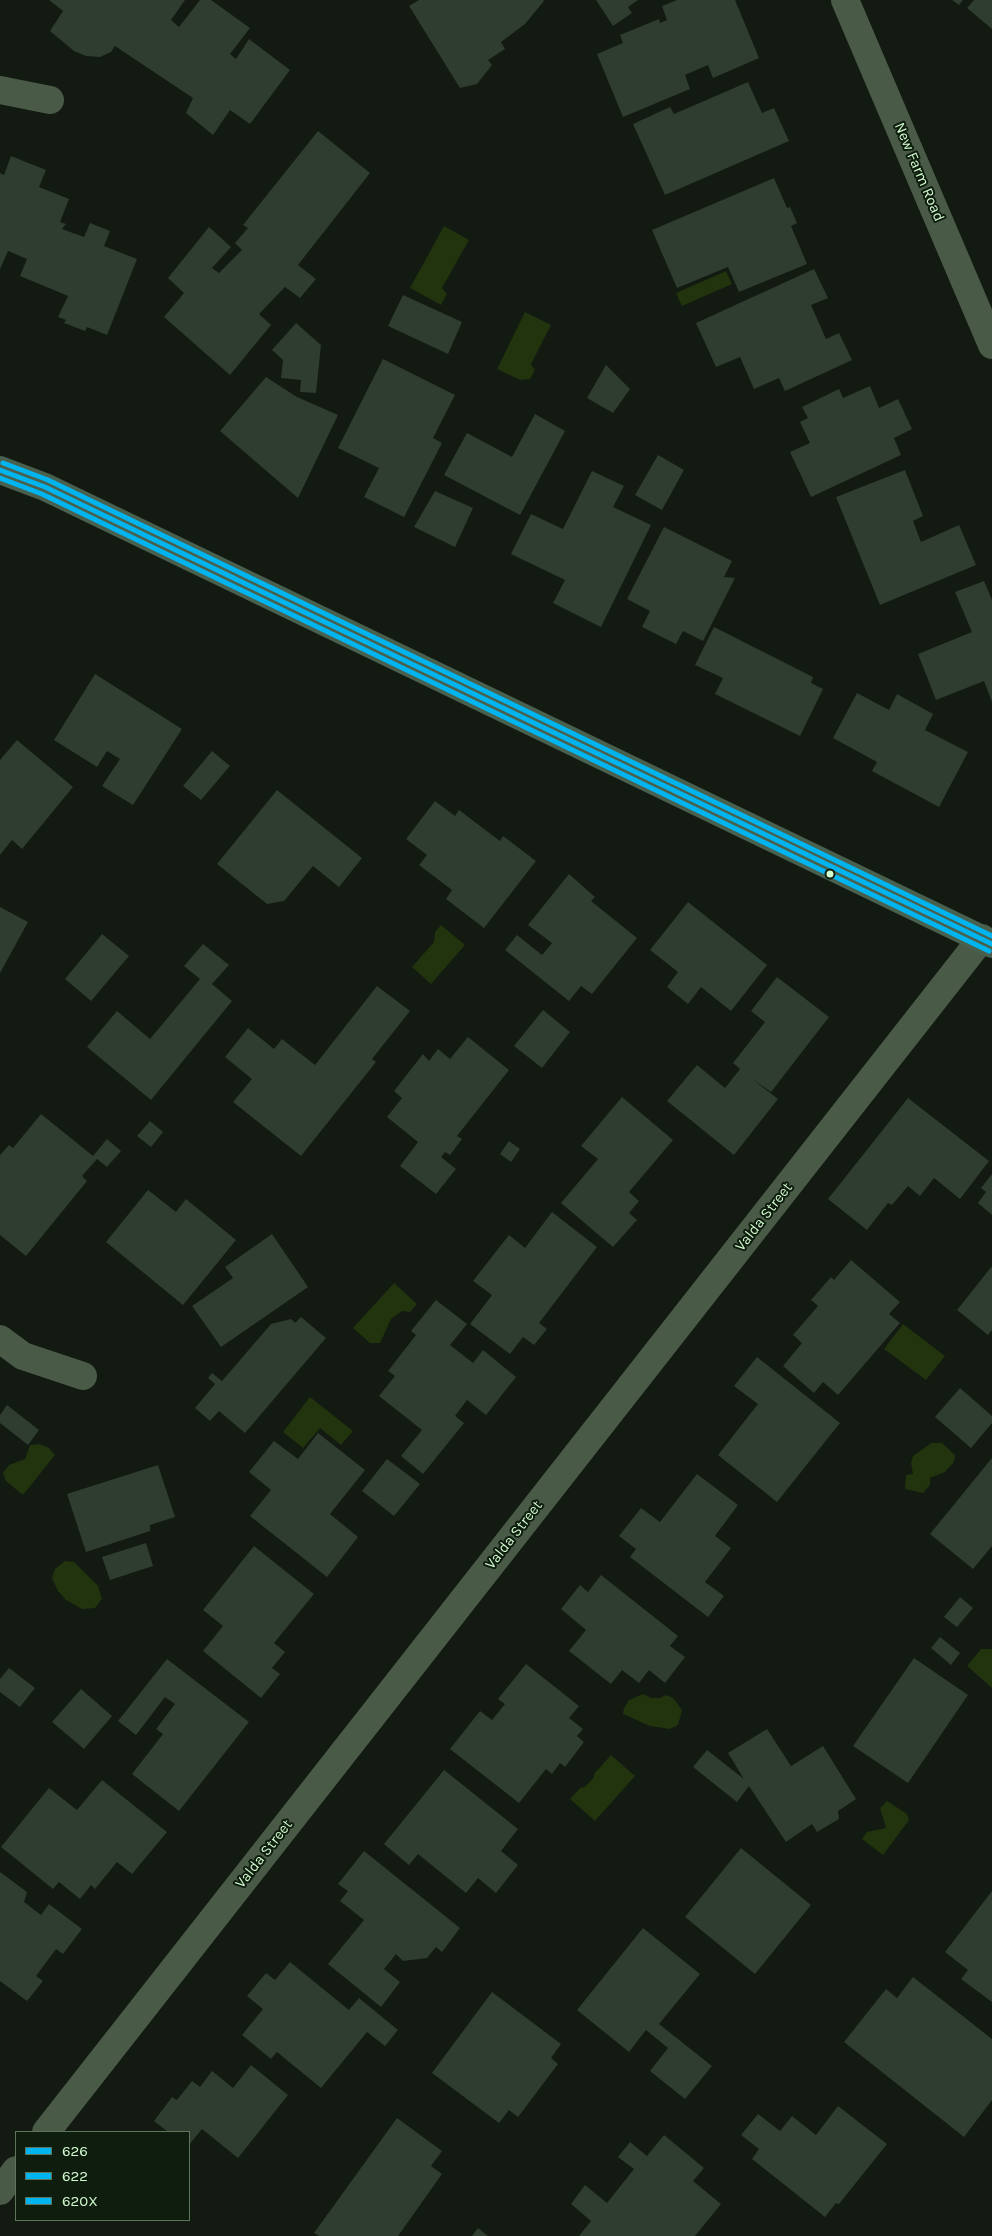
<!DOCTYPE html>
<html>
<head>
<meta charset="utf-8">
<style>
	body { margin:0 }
	#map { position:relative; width:992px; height:2236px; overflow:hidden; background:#121a12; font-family:Karla,sans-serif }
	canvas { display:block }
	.legend { position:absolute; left:15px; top:2131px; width:175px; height:90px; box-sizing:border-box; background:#0e1d0e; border:1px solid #5c755b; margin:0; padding:6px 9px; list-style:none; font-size:15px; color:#d1face }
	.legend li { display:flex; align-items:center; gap:10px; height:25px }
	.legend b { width:25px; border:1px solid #5c755b }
</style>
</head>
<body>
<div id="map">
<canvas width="992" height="2236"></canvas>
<ul class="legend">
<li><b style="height:6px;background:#00b5ef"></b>626</li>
<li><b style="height:6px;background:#00b5ef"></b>622</li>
<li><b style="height:6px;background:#00b5ef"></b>620X</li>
</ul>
</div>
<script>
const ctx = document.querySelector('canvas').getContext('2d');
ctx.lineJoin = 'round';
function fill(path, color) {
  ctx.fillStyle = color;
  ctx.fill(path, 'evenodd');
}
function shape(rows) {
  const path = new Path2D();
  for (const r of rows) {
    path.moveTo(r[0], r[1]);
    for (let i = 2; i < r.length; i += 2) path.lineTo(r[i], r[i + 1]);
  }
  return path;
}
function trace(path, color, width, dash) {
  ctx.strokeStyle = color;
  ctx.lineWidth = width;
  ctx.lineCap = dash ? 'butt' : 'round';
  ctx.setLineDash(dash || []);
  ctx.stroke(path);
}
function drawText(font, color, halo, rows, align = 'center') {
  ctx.font = font + ' Karla,sans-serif';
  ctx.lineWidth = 4;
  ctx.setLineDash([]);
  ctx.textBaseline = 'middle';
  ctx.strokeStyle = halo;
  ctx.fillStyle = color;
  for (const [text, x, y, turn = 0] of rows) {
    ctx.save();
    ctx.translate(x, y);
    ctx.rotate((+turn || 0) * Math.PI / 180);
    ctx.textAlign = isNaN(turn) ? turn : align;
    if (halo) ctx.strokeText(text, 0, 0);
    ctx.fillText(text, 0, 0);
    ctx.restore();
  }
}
fill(shape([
	[444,226,469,240,442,288,447,294,441,305,410,288],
	[726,271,732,284,682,306,676,293],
	[525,312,551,325,531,364,535,370,530,379,520,380,497,369],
	[441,925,465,945,431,984,412,967,434,942,435,932],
	[394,1283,417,1304,410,1312,402,1311,391,1319,380,1343,370,1343,353,1328],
	[903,1324,945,1356,926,1380,884,1349],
	[310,1397,353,1431,341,1445,320,1428,303,1448,283,1432],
	[931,1443,942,1443,955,1455,954,1462,945,1472,930,1478,930,1485,923,1493,905,1489,906,1475,913,1474,911,1463,913,1456],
	[40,1444,49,1448,55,1455,23,1495,6,1481,3,1473,9,1465,25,1459,30,1445],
	[65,1561,74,1562,98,1586,102,1599,95,1608,82,1609,66,1600,58,1591,52,1578,55,1569],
	[981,1649,992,1649,992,1688,967,1666],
	[643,1694,651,1698,660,1698,666,1695,673,1698,682,1710,678,1725,670,1729,650,1726,623,1714,624,1708,629,1700],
	[611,1755,635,1776,595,1821,570,1799,580,1788,585,1787,594,1777,594,1774],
	[887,1801,907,1814,909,1820,883,1855,862,1839,867,1832,886,1828,880,1808]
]), '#21340d');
fill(shape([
	[49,0,185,0,171,20,179,27,200,0,211,0,250,28,230,54,236,59,249,39,290,70,250,124,230,110,213,135,186,113,193,98,115,46,111,52,100,57,86,56,74,51,50,31,63,11],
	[419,0,543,0,544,1,525,24,501,42,505,49,488,60,492,65,477,84,460,88,409,6],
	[596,0,638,0,628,7,632,13,613,26],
	[677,0,735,0,759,58,713,78,708,65,685,75,690,89,623,117,597,54,623,43,620,35,659,19,660,23,667,20,662,6],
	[952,0,963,0,959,5],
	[974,0,992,0,992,29,967,8],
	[748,82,762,113,774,108,789,141,665,195,633,124,670,107,674,114],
	[318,131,370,173,298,265,316,279,300,298,285,287,259,314,271,325,230,375,164,317,184,293,168,278,209,227,231,247,212,268,219,273,242,250,235,243,248,228,243,225],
	[11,156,46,170,39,187,69,199,60,222,66,224,62,229,84,237,90,223,110,231,104,246,137,259,107,335,87,327,85,331,64,323,66,320,58,317,68,296,20,276,27,259,8,251,0,269,0,173,4,175],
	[774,178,787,208,790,207,797,223,791,226,807,264,739,292,728,267,677,288,652,230],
	[814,269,828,298,811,305,826,339,839,333,852,360,785,391,779,378,754,389,740,357,716,367,696,323],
	[403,295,462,322,448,354,388,326],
	[296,323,321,345,316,393,300,392,301,380,281,378,283,360,272,350],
	[383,359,455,395,433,438,442,443,404,517,364,497,379,468,338,448],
	[606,365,630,389,613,413,587,398],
	[266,377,297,397,338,415,298,498,220,431],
	[870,386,879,408,898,399,912,429,894,438,901,455,811,497,790,452,810,443,800,422,808,418,802,407,839,389,843,398],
	[535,414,565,431,520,515,444,475,467,433,512,457],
	[658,455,684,470,662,510,635,495],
	[905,470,923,516,913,521,921,542,959,525,976,565,880,605,836,497],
	[592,471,624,486,613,507,651,525,601,627,553,603,565,580,511,554,531,514,563,529],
	[435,491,473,508,455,547,414,527],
	[664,527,732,561,724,577,735,578,703,641,683,631,676,644,642,627,650,611,627,599],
	[984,581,992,600,992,702,984,681,936,700,918,654,972,632,955,592],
	[714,627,813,677,811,683,823,689,800,736,715,694,723,678,695,665],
	[95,674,182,729,133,805,102,786,120,759,107,751,97,767,54,740],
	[857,693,889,710,897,694,933,714,925,730,968,752,939,807,872,771,877,762,833,738],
	[17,740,73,787,22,849,12,840,0,855,0,760],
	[212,751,230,766,201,800,183,786],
	[277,790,362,858,339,887,313,866,284,901,267,904,217,864],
	[435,801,455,816,459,810,500,841,503,836,536,861,484,928,446,899,452,890,419,865,427,855,406,839],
	[569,874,595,897,591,901,637,938,592,994,581,986,569,1001,505,950,517,935,542,955,552,943,528,925],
	[688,902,767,965,731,1011,701,987,688,1004,667,987,678,972,650,950],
	[0,907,28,922,0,973],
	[102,934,129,956,91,1001,65,979],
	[203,944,229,965,212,984,232,1001,151,1100,87,1047,117,1011,150,1039,200,979,184,966],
	[777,977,829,1017,771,1092,751,1078,778,1099,734,1155,667,1101,697,1065,725,1088,740,1069,733,1063,765,1022,751,1011],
	[377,986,410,1011,372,1059,376,1062,301,1156,233,1102,252,1079,225,1057,248,1028,274,1049,282,1039,315,1065],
	[543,1010,570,1032,542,1068,514,1046],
	[468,1037,509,1070,457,1136,462,1139,450,1155,445,1152,441,1157,456,1169,436,1194,400,1166,418,1142,387,1117,402,1098,394,1091,423,1054,429,1061,438,1049,450,1059],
	[622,1097,673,1140,629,1192,639,1201,629,1213,637,1220,613,1247,561,1203,598,1159,581,1146],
	[908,1098,989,1161,960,1199,934,1178,920,1196,908,1186,892,1205,888,1203,867,1230,828,1199],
	[41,1114,93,1156,107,1139,121,1151,107,1167,97,1159,82,1176,87,1181,26,1256,0,1235,0,1155,9,1145,13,1148],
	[150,1121,163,1132,151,1147,137,1136],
	[509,1141,520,1149,511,1162,500,1154],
	[992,1174,992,1215,978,1203,986,1192,981,1188],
	[148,1190,176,1212,186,1199,236,1240,183,1305,106,1242],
	[552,1212,597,1247,539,1323,547,1329,534,1345,523,1337,510,1354,470,1324,492,1295,473,1281,509,1235,525,1248],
	[272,1234,308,1287,221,1347,192,1306,233,1278,225,1267],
	[851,1260,900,1302,889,1314,900,1323,838,1395,823,1382,814,1393,783,1366,802,1343,793,1335,818,1306,811,1300,831,1277,834,1280],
	[992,1266,992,1330,988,1335,957,1310],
	[436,1300,467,1324,450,1345,473,1363,483,1350,516,1377,486,1415,467,1400,455,1416,464,1423,423,1474,401,1456,422,1430,379,1396,395,1376,388,1371,416,1335,411,1331],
	[301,1317,326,1338,245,1433,219,1411,210,1421,195,1408,215,1384,208,1378,212,1373,222,1381,271,1324,291,1319,295,1323],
	[757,1357,840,1423,777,1502,718,1455,758,1404,734,1386],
	[960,1388,992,1416,992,1423,971,1448,935,1417],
	[7,1405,39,1430,28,1445,0,1423,0,1415],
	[318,1433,365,1470,330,1514,358,1537,327,1577,250,1516,271,1490,249,1472,274,1441,298,1459],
	[992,1458,992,1546,973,1569,930,1534],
	[387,1459,420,1484,394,1516,362,1491],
	[158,1465,175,1517,150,1525,150,1531,86,1552,67,1494],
	[697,1474,738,1505,715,1536,731,1548,705,1582,724,1596,708,1617,630,1557,636,1549,619,1536,641,1508,660,1522],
	[146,1543,153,1566,110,1580,102,1557],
	[254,1546,314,1594,274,1643,285,1652,272,1668,280,1674,261,1698,203,1651,223,1626,203,1610],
	[601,1575,678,1636,670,1646,685,1657,665,1683,649,1670,639,1683,622,1670,611,1684,569,1651,586,1630,561,1609,580,1585,588,1592],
	[960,1597,973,1608,957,1627,944,1617],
	[940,1637,960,1653,951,1665,931,1648],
	[914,1658,968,1695,908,1783,853,1746],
	[167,1659,249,1722,179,1811,132,1774,163,1734,156,1729,175,1704,165,1697,136,1735,118,1721],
	[526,1664,579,1706,569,1718,583,1729,577,1736,584,1742,565,1767,560,1763,552,1774,546,1769,519,1803,450,1749,480,1711,492,1720,505,1704,498,1699],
	[9,1668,35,1688,20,1707,0,1692,0,1679],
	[81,1689,112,1716,84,1749,52,1722],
	[767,1729,791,1766,823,1746,856,1799,838,1811,839,1819,817,1832,812,1824,786,1842,749,1786,737,1802,693,1767,707,1750,744,1779,728,1753],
	[444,1770,518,1829,501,1851,518,1865,496,1893,478,1878,466,1893,418,1854,409,1865,384,1844],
	[102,1780,167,1832,132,1874,117,1862,95,1889,91,1885,80,1899,59,1882,53,1889,1,1847,49,1788,77,1810],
	[741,1848,811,1905,755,1974,685,1917],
	[364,1851,460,1928,442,1952,436,1947,427,1958,403,1961,396,1954,384,1969,400,1982,381,2007,328,1964,364,1920,340,1901,348,1891,338,1884],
	[0,1872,27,1892,24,1902,41,1915,49,1904,82,1929,63,1954,56,1949,36,1976,43,1981,27,2001,0,1981],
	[992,1891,992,2002,961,1979,968,1970,945,1952],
	[643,1928,700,1974,659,2024,712,2066,685,2099,650,2071,668,2048,646,2030,629,2052,577,2010],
	[290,1962,349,2010,359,1998,398,2030,385,2046,367,2032,321,2088,277,2052,271,2059,242,2035,263,2009,247,1996,266,1973,275,1980],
	[913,1977,992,2039,992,2100,964,2137,844,2042,886,1989,897,1998],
	[492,1992,561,2044,551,2058,558,2064,518,2117,509,2110,499,2123,432,2073],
	[251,2065,288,2095,238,2158,202,2129,189,2145,189,2132,168,2132,154,2121,172,2097,177,2100,192,2081,200,2087,212,2071,233,2088],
	[838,2106,887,2144,839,2204,836,2203,825,2217,752,2159,759,2149,741,2135,758,2114,780,2131,792,2116,816,2135],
	[397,2118,442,2151,431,2166,442,2174,398,2236,319,2236,314,2233],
	[664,2135,704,2168,693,2181,721,2204,695,2236,579,2236,591,2221,571,2204,585,2185,607,2203,634,2169,618,2157,630,2142,647,2156],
	[478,2228,488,2236,472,2236]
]), '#2f3c30');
trace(shape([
	[845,0,992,345],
	[0,90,50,100],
	[0,1339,23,1356,83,1376],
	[46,2132,982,938],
	[0,2191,16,2170]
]), '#495a47', 28);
trace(shape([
	[0,470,45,487,992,944]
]), '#49604e', 28);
trace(shape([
	[0,470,45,487,992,944]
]), '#00b5ef', 5);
trace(shape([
	[0,478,42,494,989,951]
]), '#00b5ef', 5);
trace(shape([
	[3,463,48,480,992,936]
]), '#00b5ef', 5);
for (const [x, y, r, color] of [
	[830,874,4.5,"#d1face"]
]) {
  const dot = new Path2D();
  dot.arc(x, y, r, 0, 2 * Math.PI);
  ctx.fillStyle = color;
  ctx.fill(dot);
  trace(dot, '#0e1d0e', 2);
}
drawText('15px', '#d1face', '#0e1d0e', [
	["New Farm Road",919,172,67],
	["Valda Street",764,1217,-52],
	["Valda Street",514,1535,-52],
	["Valda Street",264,1854,-52]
]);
</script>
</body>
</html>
